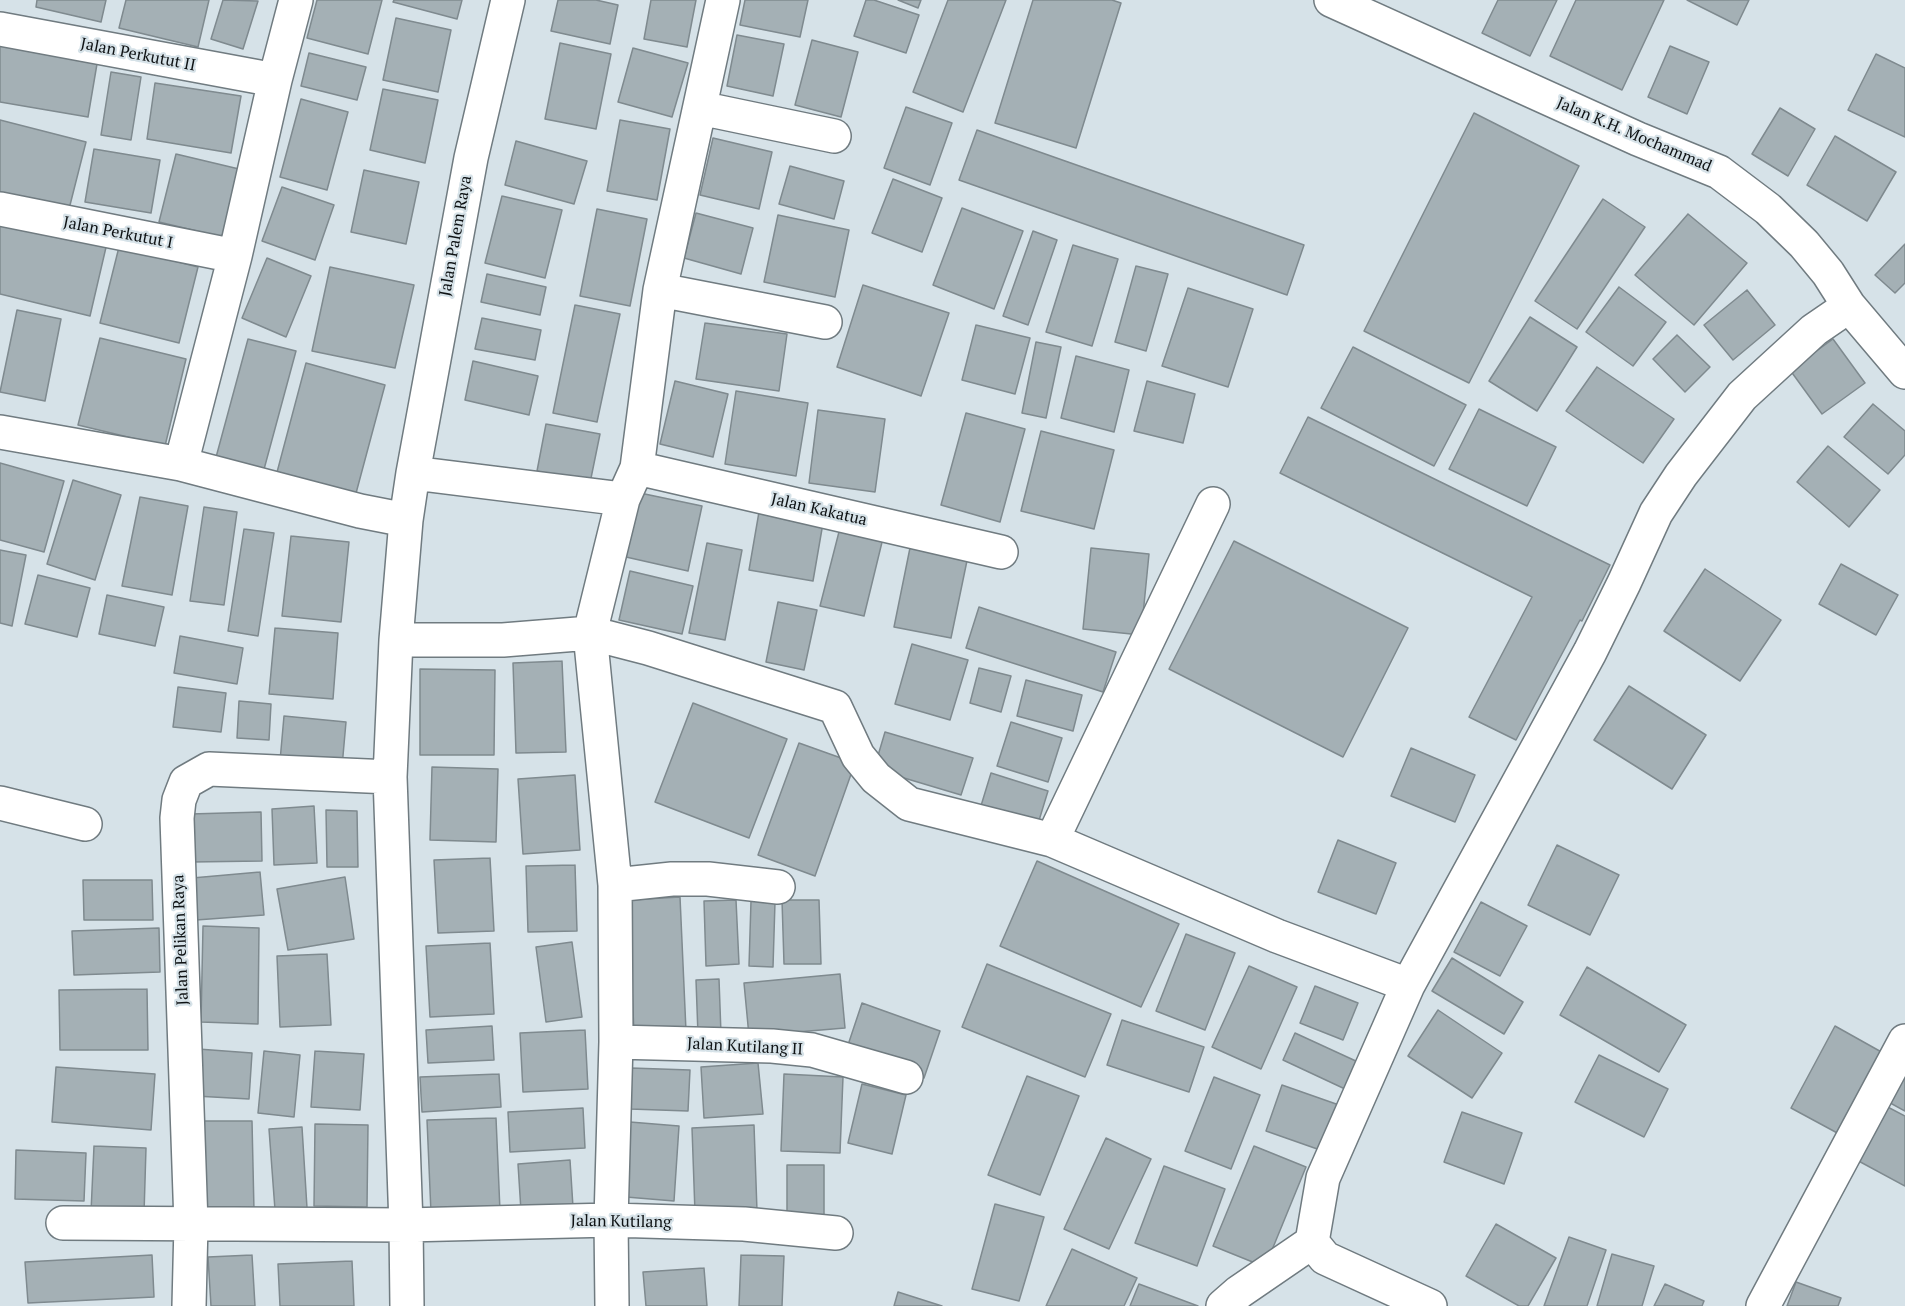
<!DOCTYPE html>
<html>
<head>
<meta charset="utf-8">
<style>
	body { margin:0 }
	canvas { display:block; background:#d6e2e8 }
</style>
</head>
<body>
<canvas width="1905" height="1306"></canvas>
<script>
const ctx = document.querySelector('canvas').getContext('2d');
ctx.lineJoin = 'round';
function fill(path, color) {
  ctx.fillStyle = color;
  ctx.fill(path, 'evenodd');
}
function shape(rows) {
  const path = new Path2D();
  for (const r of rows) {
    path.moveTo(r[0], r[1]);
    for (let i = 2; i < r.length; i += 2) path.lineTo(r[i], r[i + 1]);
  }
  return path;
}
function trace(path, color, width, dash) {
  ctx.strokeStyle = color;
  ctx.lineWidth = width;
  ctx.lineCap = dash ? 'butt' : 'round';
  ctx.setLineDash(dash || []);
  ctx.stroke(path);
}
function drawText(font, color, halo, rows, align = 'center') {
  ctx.font = font + ' "PT Serif",serif';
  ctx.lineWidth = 4.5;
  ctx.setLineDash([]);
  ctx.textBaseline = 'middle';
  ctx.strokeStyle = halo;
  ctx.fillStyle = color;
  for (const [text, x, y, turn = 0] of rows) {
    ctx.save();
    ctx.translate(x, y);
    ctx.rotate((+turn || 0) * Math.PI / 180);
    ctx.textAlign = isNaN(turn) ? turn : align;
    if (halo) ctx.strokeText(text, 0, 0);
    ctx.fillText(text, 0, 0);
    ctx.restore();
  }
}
const building = shape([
	[37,0,106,0,101,22,36,7,37,0],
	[126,0,209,0,198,47,119,28,126,0],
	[223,0,258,1,243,49,211,39,223,0],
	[317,0,382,0,368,54,307,38,317,0],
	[394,0,462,0,457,19,393,2,394,0],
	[558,0,596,0,618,5,610,44,551,31,558,0],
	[651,0,696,0,687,47,644,39,651,0],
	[745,0,808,0,800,37,740,25,745,0],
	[866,0,874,0,919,15,906,53,854,36,866,0],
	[898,0,921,0,918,8,898,0],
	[948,0,1006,0,963,112,913,92,948,0],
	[1033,0,1112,0,1121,3,1076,148,995,123,1033,0],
	[1498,0,1557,0,1530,56,1482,33,1498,0],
	[1576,0,1664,0,1622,90,1550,56,1576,0],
	[1687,0,1749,0,1737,25,1687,0],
	[396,18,451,30,438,92,383,80,396,18],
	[737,35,784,44,773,96,727,86,737,35],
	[812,40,858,52,841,117,795,105,812,40],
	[0,41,98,58,88,117,0,102,0,41],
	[560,43,611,54,596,129,545,119,560,43],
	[1670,46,1709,62,1687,114,1648,97,1670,46],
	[633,48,688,63,672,117,618,102,633,48],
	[309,53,366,67,357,100,301,86,309,53],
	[1876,54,1905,68,1905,137,1848,110,1876,54],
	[111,72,141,77,131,140,101,135,111,72],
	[155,83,241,96,231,153,147,139,155,83],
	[383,89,438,100,425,163,370,150,383,89],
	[301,99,348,112,327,190,280,177,301,99],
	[906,107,952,123,930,185,884,168,906,107],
	[1780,108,1815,129,1788,176,1752,154,1780,108],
	[1474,113,1579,166,1469,383,1364,331,1474,113],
	[0,120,86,142,69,209,0,192,0,120],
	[620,120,670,129,657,200,607,191,620,120],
	[977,130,1304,245,1287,295,959,180,977,130],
	[1835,136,1896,172,1867,221,1807,185,1835,136],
	[713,138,772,152,759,209,700,195,713,138],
	[516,141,587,161,574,204,505,185,516,141],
	[94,149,160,160,151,213,85,202,94,149],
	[176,154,239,169,222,237,159,222,176,154],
	[790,166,844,181,834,219,779,204,790,166],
	[364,170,419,182,406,244,351,232,364,170],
	[893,179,942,198,922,252,872,233,893,179],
	[282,187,334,205,315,260,262,241,282,187],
	[502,196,562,210,545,278,485,263,502,196],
	[1603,199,1645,227,1577,329,1535,301,1603,199],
	[962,208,1023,231,994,309,933,285,962,208],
	[597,209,647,219,630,306,580,296,597,209],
	[696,213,753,228,741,274,684,258,696,213],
	[1688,214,1747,263,1694,325,1635,275,1688,214],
	[778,215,849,230,835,297,764,282,778,215],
	[0,218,107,243,90,316,0,294,0,218],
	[1033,231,1057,240,1028,325,1003,316,1033,231],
	[1905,244,1905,283,1895,293,1875,275,1905,244],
	[1073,245,1118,259,1092,346,1046,332,1073,245],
	[119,247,198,267,179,343,100,323,119,247],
	[267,258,311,276,286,337,242,318,267,258],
	[1136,266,1168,274,1146,351,1115,342,1136,266],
	[330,267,414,285,395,368,312,351,330,267],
	[487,274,546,287,540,315,481,302,487,274],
	[863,285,949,313,921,396,837,367,863,285],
	[1619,287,1666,322,1633,366,1586,332,1619,287],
	[1188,288,1253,309,1228,387,1162,366,1188,288],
	[1747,290,1775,325,1733,360,1704,325,1747,290],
	[575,305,620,314,597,422,553,413,575,305],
	[17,310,61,319,45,401,0,392,17,310],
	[1530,317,1577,347,1537,411,1489,381,1530,317],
	[482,318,541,330,535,360,475,349,482,318],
	[705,323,787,334,779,391,696,379,705,323],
	[976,325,1030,338,1015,394,962,380,976,325],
	[1677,335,1710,367,1685,392,1653,359,1677,335],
	[100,338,186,359,165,446,78,425,100,338],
	[248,339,296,351,263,473,215,461,248,339],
	[1833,339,1865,383,1822,414,1790,370,1833,339],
	[1036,342,1061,347,1046,418,1022,413,1036,342],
	[1353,347,1466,405,1434,466,1321,408,1353,347],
	[1076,356,1129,370,1114,432,1061,418,1076,356],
	[473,361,538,376,529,415,465,400,473,361],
	[306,363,385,385,355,497,276,476,306,363],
	[1597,367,1674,419,1643,463,1566,411,1597,367],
	[675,381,728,394,713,457,660,444,675,381],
	[1147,381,1195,394,1183,443,1134,431,1147,381],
	[736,391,808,403,796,476,725,464,736,391],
	[1873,404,1905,431,1905,455,1888,474,1844,437,1873,404],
	[1479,409,1556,447,1527,506,1449,469,1479,409],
	[818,410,885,419,875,492,809,483,818,410],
	[966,413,1025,429,1000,522,941,505,966,413],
	[1308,417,1610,565,1582,621,1580,620,1516,740,1469,717,1532,597,1280,473,1308,417],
	[546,424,600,434,590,483,537,471,546,424],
	[1041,431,1114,450,1094,529,1021,511,1041,431],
	[1828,446,1880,490,1849,527,1797,482,1828,446],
	[0,463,64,481,44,552,0,540,0,463],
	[73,480,121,495,95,580,47,564,73,480],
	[640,493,702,506,688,571,626,557,640,493],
	[140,497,188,506,172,595,122,586,140,497],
	[204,507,237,512,224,605,190,601,204,507],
	[759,512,823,523,813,581,749,570,759,512],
	[841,524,884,534,864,616,820,606,841,524],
	[244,529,274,533,258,636,228,631,244,529],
	[291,536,349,542,341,622,282,616,291,536],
	[912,538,969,551,951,638,894,627,912,538],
	[1234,541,1408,628,1343,757,1169,669,1234,541],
	[707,543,742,550,725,640,689,633,707,543],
	[1091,548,1149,554,1141,635,1083,629,1091,548],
	[0,550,26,555,12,626,0,623,0,550],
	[1841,564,1898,595,1876,635,1819,604,1841,564],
	[1705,569,1781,620,1740,681,1664,631,1705,569],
	[630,571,693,586,682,634,619,620,630,571],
	[38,575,90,588,77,637,25,624,38,575],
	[107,595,164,607,155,646,99,634,107,595],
	[778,602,817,610,804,670,766,662,778,602],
	[979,607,1116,652,1103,692,966,648,979,607],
	[275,628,338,633,333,699,269,694,275,628],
	[180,636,243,648,237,684,174,673,180,636],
	[912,644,968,660,950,720,895,704,912,644],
	[562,661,566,752,516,753,513,663,562,661],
	[979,668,1011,676,1001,712,970,703,979,668],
	[420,669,495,670,494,755,420,755,420,669],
	[1026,680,1082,695,1073,731,1017,716,1026,680],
	[1629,686,1706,735,1672,789,1594,740,1629,686],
	[178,687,226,693,221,732,173,727,178,687],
	[239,701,271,704,269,740,237,738,239,701],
	[693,703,787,739,749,838,655,802,693,703],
	[284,716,346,722,342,767,280,761,284,716],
	[1011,722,1062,738,1048,782,997,766,1011,722],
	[885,732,973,758,961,795,874,769,885,732],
	[799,743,855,763,815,876,758,855,799,743],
	[1411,748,1475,775,1455,822,1391,796,1411,748],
	[432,767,498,769,496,842,430,840,432,767],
	[991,773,1048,791,1037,827,980,809,991,773],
	[575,775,580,850,523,854,518,779,575,775],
	[314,806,317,863,274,865,272,809,314,806],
	[326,810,357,811,358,867,327,867,326,810],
	[261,812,262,861,191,862,190,814,261,812],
	[1338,840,1396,863,1376,914,1318,892,1338,840],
	[1557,845,1619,875,1590,935,1528,905,1557,845],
	[490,858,494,931,438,933,434,860,490,858],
	[1037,861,1179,924,1141,1007,1000,946,1037,861],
	[575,865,577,931,528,932,526,866,575,865],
	[260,872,264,915,196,920,192,878,260,872],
	[345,877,354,939,288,950,277,889,345,877],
	[83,880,152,880,153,920,84,920,83,880],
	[680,897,686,1031,634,1033,628,900,680,897],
	[736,900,739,964,706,966,704,901,736,900],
	[782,900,819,900,821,964,784,964,782,900],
	[751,901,775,902,773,967,749,966,751,901],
	[1481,902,1527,926,1500,976,1454,952,1481,902],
	[203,926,259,928,258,1024,201,1022,203,926],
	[159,928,160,972,74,975,72,931,159,928],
	[1186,934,1235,953,1205,1030,1156,1011,1186,934],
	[572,942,582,1017,546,1022,536,947,572,942],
	[490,943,494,1014,430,1017,426,946,490,943],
	[327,954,331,1025,280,1027,277,956,327,954],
	[1452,958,1523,1002,1504,1034,1432,991,1452,958],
	[987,964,1111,1014,1085,1077,962,1027,987,964],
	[1249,966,1297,987,1261,1069,1212,1047,1249,966],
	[1587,967,1686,1025,1659,1072,1560,1015,1587,967],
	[840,974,845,1028,749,1036,744,983,840,974],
	[719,979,721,1034,698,1035,696,980,719,979],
	[1315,986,1358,1003,1343,1040,1300,1023,1315,986],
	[147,989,148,1050,60,1050,59,990,147,989],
	[862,1003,940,1031,924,1078,846,1051,862,1003],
	[1438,1010,1502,1053,1472,1098,1408,1056,1438,1010],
	[1122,1020,1204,1047,1189,1092,1107,1065,1122,1020],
	[492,1026,494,1060,428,1063,426,1030,492,1026],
	[1835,1026,1885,1054,1841,1135,1791,1108,1835,1026],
	[585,1030,588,1089,523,1092,520,1033,585,1030],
	[1295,1033,1358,1062,1345,1089,1283,1060,1295,1033],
	[198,1049,252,1053,249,1099,195,1096,198,1049],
	[264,1051,300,1055,294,1117,258,1113,264,1051],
	[315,1051,364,1054,360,1110,311,1107,315,1051],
	[1599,1055,1668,1089,1644,1137,1575,1102,1599,1055],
	[1905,1057,1905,1111,1883,1099,1905,1057],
	[758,1063,763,1114,704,1118,701,1067,758,1063],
	[56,1067,155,1074,151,1130,52,1122,56,1067],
	[631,1068,690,1070,688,1111,630,1109,631,1068],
	[499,1074,501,1107,422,1112,420,1077,499,1074],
	[784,1074,843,1077,840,1153,781,1151,784,1074],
	[1027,1076,1079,1096,1040,1195,988,1175,1027,1076],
	[1214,1077,1260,1095,1231,1169,1185,1151,1214,1077],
	[862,1084,906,1095,892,1154,848,1143,862,1084],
	[1282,1085,1339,1105,1323,1151,1266,1131,1282,1085],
	[1882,1104,1905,1116,1905,1186,1853,1158,1882,1104],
	[583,1108,585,1148,510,1152,508,1112,583,1108],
	[1462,1112,1522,1133,1504,1184,1444,1162,1462,1112],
	[496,1118,500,1211,431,1213,427,1120,496,1118],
	[203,1121,252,1121,254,1211,204,1211,203,1121],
	[630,1122,679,1126,674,1201,626,1197,630,1122],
	[315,1124,368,1125,367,1207,314,1206,315,1124],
	[754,1125,757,1211,695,1213,692,1128,754,1125],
	[302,1127,307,1208,275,1210,269,1129,302,1127],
	[1106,1138,1151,1159,1109,1249,1064,1229,1106,1138],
	[94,1146,146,1148,144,1214,91,1212,94,1146],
	[1254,1146,1306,1167,1265,1267,1213,1246,1254,1146],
	[16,1150,86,1153,84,1201,15,1199,16,1150],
	[570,1160,573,1207,521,1211,518,1164,570,1160],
	[787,1165,824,1165,824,1219,787,1219,787,1165],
	[1164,1166,1225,1189,1197,1266,1135,1243,1164,1166],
	[995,1204,1044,1217,1019,1301,972,1289,995,1204],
	[1496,1224,1556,1258,1528,1306,1519,1306,1466,1276,1496,1224],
	[1569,1237,1606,1250,1587,1306,1544,1306,1569,1237],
	[1072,1249,1137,1278,1124,1306,1046,1306,1072,1249],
	[1612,1254,1654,1266,1642,1306,1597,1306,1612,1254],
	[152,1255,154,1297,28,1303,25,1262,152,1255],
	[252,1255,255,1306,211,1306,208,1257,252,1255],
	[741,1255,784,1256,782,1306,739,1306,741,1255],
	[352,1261,354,1306,280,1306,278,1264,352,1261],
	[704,1268,707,1306,646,1306,643,1272,704,1268],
	[1796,1282,1841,1298,1838,1306,1787,1306,1796,1282],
	[1139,1284,1198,1306,1130,1306,1139,1284],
	[1665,1284,1704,1301,1702,1306,1654,1306,1665,1284],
	[898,1292,942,1306,894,1306,898,1292]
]);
fill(building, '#a4b0b5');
trace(building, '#7f8a8f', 1.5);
const street = shape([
	[1331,0,1638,139,1719,172,1768,209,1804,244,1828,273,1849,306,1905,372],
	[0,29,275,80],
	[700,108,834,136],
	[0,209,235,256],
	[660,290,825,322],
	[0,432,181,464,360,511,406,520],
	[181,464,235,256,275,80,296,0],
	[637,468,1001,552],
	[413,473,623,499],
	[396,640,503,640,590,633,648,648,835,707,858,756,876,778,909,804,1052,840,1277,936,1408,985],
	[0,803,85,824],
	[1052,840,1213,504],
	[615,885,672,879,708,879,778,887],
	[616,1042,772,1046,812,1050,906,1077],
	[63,1223,406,1225,611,1220,744,1224,836,1233],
	[189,1306,191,1224,177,818,179,800,186,782,209,769,390,777],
	[407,1306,406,1225,390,777,396,640,406,520,413,473,471,158,508,0],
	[612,1306,611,1220,616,1042,615,885,590,633,623,499,637,468,660,290,723,0],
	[1223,1306,1239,1292,1312,1242],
	[1430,1306,1325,1258,1312,1242,1323,1178,1408,985,1590,652,1624,583,1656,513,1681,475,1742,396,1814,330,1849,306],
	[1763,1306,1905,1041]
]);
trace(street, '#707b80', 36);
trace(street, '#fff', 33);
drawText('16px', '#0e1214', '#d6e2e8', [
	["Jalan Perkutut II",138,55,11],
	["Jalan K.H. Mochammad",1634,135,23],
	["Jalan Perkutut I",118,233,11],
	["Jalan Palem Raya",456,236,-80],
	["Jalan Kakatua",819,510,13],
	["Jalan Pelikan Raya",181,940,-92],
	["Jalan Kutilang II",745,1047,3],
	["Jalan Kutilang",621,1222,1]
]);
</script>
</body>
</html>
